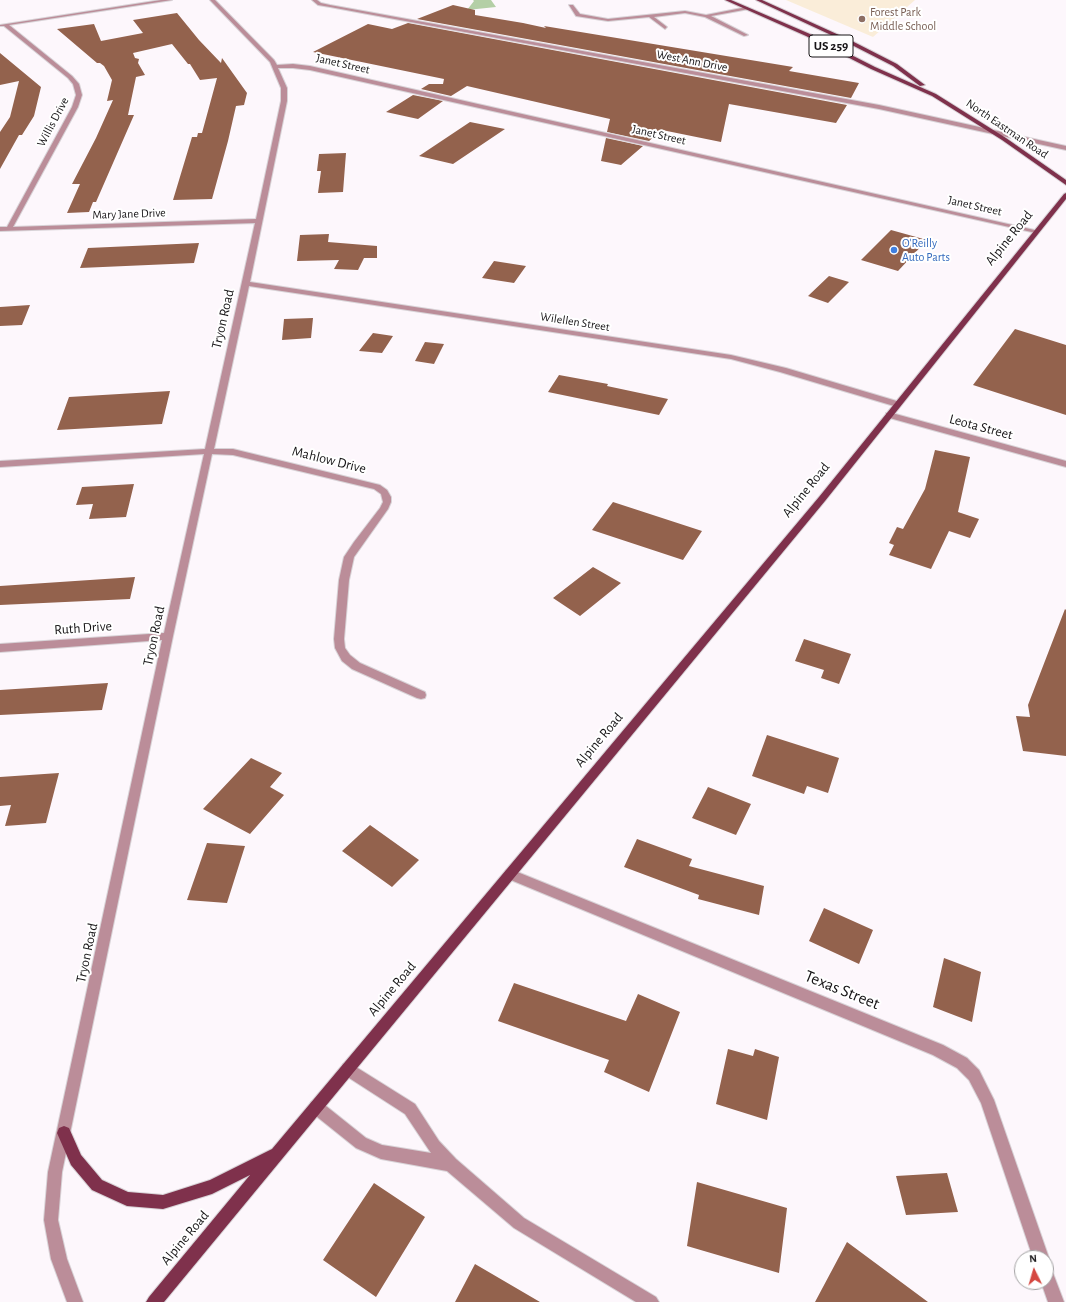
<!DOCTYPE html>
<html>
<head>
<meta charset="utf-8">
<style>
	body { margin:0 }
	#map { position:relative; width:1066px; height:1302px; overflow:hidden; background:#fdf7fc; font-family:"Alegreya Sans",sans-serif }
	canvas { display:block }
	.north { position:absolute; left:1014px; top:1250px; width:40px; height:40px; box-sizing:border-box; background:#fff; border:1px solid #a2a1a2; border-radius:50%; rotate:355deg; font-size:11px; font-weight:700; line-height:16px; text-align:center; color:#161416 }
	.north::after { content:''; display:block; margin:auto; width:14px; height:18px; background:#d54740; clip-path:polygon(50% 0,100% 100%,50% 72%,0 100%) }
</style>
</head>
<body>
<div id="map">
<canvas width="1066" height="1302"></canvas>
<div class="north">N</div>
</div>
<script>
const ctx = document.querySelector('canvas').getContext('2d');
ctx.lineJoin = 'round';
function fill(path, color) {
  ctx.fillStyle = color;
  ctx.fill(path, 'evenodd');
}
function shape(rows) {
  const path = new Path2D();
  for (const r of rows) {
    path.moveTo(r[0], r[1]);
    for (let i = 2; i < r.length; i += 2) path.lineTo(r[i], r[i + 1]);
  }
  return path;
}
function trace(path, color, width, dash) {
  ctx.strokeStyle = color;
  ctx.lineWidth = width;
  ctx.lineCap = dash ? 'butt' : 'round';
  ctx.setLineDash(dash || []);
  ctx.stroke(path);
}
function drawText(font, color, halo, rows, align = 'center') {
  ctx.font = font + ' "Alegreya Sans",sans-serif';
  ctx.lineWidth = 4;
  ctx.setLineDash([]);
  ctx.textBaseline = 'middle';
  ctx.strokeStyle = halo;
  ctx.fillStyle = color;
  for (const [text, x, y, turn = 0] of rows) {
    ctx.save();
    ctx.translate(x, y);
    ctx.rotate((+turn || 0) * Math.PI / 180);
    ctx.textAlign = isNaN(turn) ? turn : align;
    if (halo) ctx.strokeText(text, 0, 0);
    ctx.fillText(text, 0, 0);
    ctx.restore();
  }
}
fill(shape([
	[786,0,915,0,873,37]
]), '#faedd9');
fill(shape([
	[473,0,491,0,496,7,467,10,474,1]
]), '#b4cfa6');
fill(shape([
	[453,5,475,10,475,15,523,23,546,28,544,26,793,67,789,71,859,83,851,98,417,19],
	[177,13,199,40,221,63,222,58,247,93,244,105,236,106,228,141,212,199,173,200,192,137,197,137,198,133,202,133,217,78,200,80,190,64,188,64,172,44,133,53,135,58,139,59,138,63,145,75,136,77,128,115,134,115,96,202,93,202,89,212,67,213,80,184,72,184,96,138,113,100,107,101,112,80,104,66,100,63,97,63,57,29,94,24,101,41,143,33,133,20],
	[408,23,847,105,836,123,729,104,721,142,662,130,649,141,607,132,610,119,467,86,451,96,421,89,429,84,443,84,444,79,313,52,368,24,392,29],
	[0,53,41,87,34,116,22,135,19,135,0,169,0,132,10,117,19,81,0,85],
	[413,95,443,101,418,119,386,112],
	[470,122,505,129,453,164,419,156],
	[606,138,643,146,621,165,601,161],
	[346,153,343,192,318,193,321,171,317,171,319,154],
	[891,230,927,240,898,271,861,260],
	[329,234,328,242,377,246,377,258,364,258,358,270,334,269,339,260,297,261,300,235],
	[199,243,194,263,80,268,88,248],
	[494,261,526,266,514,283,482,278],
	[829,276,849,282,828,303,808,296],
	[30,305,22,325,0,326,0,307],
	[313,318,311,338,282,340,284,319],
	[1015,329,1066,345,1066,415,973,385],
	[373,333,393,336,382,353,359,351],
	[425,342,444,344,434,364,415,361],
	[559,375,608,384,607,386,668,399,659,415,548,392],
	[170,391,162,424,57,430,69,397],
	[935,450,970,457,958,512,979,519,970,538,949,531,931,569,889,555,894,545,889,543,897,527,903,529,925,489],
	[134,484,126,517,89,519,93,504,76,505,82,487],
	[613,502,702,531,683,560,592,530],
	[593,567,621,583,580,616,553,598],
	[135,577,130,599,0,605,0,586],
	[1065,609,1066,610,1066,756,1023,751,1016,716,1030,717,1028,705],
	[804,639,851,654,839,684,821,678,824,670,795,661],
	[108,683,102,710,0,715,0,690],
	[767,735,839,758,828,793,807,786,804,794,752,776],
	[251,758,282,773,270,787,284,795,250,834,203,809],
	[59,773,46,823,5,826,11,805,0,806,0,777],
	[708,787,751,804,736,835,692,818],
	[370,825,419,860,392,887,342,851],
	[637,839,692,859,689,866,764,886,759,915,698,899,699,895,624,867],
	[207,843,245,846,227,903,187,900],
	[824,908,873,930,859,964,809,941],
	[944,958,981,972,972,1022,933,1007],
	[514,983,626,1021,638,994,680,1012,649,1092,604,1072,609,1060,498,1021],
	[728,1049,753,1056,755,1049,779,1057,767,1120,716,1104],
	[947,1173,958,1212,906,1215,896,1176],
	[697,1182,787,1208,779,1273,687,1246],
	[374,1183,425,1217,376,1297,323,1260],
	[847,1242,928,1302,815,1302],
	[475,1264,540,1302,455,1302]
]), '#93624d');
const minor = shape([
	[161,0,172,0,9,25,72,76,79,84,82,95,78,107,13,227,256,219,281,101,281,88,270,62,210,0,215,0,274,60,277,65,293,64,310,66,1039,231,1036,233,310,70,293,68,278,68,287,88,287,101,250,282,731,355,786,368,900,402,901,404,900,406,894,406,780,372,731,359,249,286,214,449,233,449,380,485,387,490,391,497,391,502,388,509,354,557,349,580,344,639,345,648,350,655,360,663,425,692,426,695,425,698,421,699,417,698,352,669,342,661,335,648,334,639,339,580,344,557,354,542,380,508,383,502,381,494,374,489,233,455,212,454,173,636,62,1172,58,1220,67,1259,83,1302,67,1302,51,1259,44,1220,48,1172,162,640,0,652,0,644,164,633,204,454,0,467,0,461,205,449,255,223,0,231,0,227,7,227,72,107,76,95,73,84,68,78,4,26,0,26,0,25,161,0],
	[312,0,317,0,321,3,330,5,879,105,1066,146,1066,150,879,109,330,7,318,5,312,0],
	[569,5,573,5,580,14,608,19,685,11,706,15,747,7,749,9,711,16,748,35,744,36,705,17,685,13,654,17,667,27,665,29,649,17,608,21,576,16,569,5],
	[886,413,892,413,1066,461,1066,467,886,417,886,413],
	[510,869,943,1045,967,1058,979,1070,994,1100,1049,1258,1046,1263,1046,1258,1033,1258,981,1103,969,1080,957,1068,933,1055,506,878,504,874,506,870,510,869],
	[348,1062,415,1104,439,1141,456,1159,524,1218,656,1297,659,1302,636,1302,514,1228,447,1171,381,1159,356,1148,311,1112,309,1107,311,1102,316,1100,321,1102,366,1138,382,1145,431,1153,405,1114,343,1074,341,1069,343,1064,348,1062],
	[1046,1265,1051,1268,1064,1302,1048,1302,1041,1282,1046,1282,1046,1265]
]);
const major = shape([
	[725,0,731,0,810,34,875,67,936,94,1006,138,1066,180,1066,185,1002,140,932,96,871,69,806,36,725,0],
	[756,0,762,0,850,40,897,64,925,85,920,86,893,66,846,42,756,0],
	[1066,193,1066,199,825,501,164,1302,146,1302,149,1297,250,1175,212,1194,163,1209,127,1206,92,1190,71,1165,57,1133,59,1128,64,1126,69,1128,81,1155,102,1180,128,1192,163,1195,210,1180,272,1149,819,497,1064,194,1066,193]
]);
trace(minor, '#d8d3d7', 2);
trace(major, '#d8d3d7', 2);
fill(minor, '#bb8d99');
fill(major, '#7f314c');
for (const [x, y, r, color] of [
	[862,19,4,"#8d6e63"],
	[894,250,4,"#3f7fe0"]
]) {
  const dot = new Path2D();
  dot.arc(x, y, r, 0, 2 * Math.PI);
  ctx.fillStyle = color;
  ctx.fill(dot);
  trace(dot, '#fff', 1.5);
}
drawText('12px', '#785e54', '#fff', [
	["Forest Park",870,12],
	["Middle School",870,26]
], 'left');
drawText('12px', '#161416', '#fff', [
	["West Ann Drive",692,61,11],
	["Janet Street",343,64,13],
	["Willis Drive",53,122,-62],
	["North Eastman Road",1007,129,34],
	["Janet Street",659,135,13],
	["Janet Street",975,206,13],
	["Mary Jane Drive",129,214,-2],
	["Wilellen Street",575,322,9]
]);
drawText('12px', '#366cbe', '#fff', [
	["O'Reilly",902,243],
	["Auto Parts",902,257]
], 'left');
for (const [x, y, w] of [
	[831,46,44]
]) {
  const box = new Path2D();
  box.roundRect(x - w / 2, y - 11, w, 22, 3);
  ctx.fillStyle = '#fff';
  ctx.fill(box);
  trace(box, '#161416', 1);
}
drawText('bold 13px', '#161416', null, [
	["US 259",831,46]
]);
drawText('14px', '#161416', '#fff', [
	["Alpine Road",1009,238,-51],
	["Tryon Road",223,319,-77],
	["Leota Street",981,427,15],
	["Mahlow Drive",329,460,14],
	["Alpine Road",806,490,-51],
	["Ruth Drive",83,628,-4],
	["Tryon Road",154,636,-78],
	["Alpine Road",599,740,-50],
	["Tryon Road",87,953,-78],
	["Alpine Road",392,989,-50],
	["Alpine Road",185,1238,-50]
]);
drawText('17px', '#161416', '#fff', [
	["Texas Street",842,990,22]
]);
</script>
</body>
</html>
